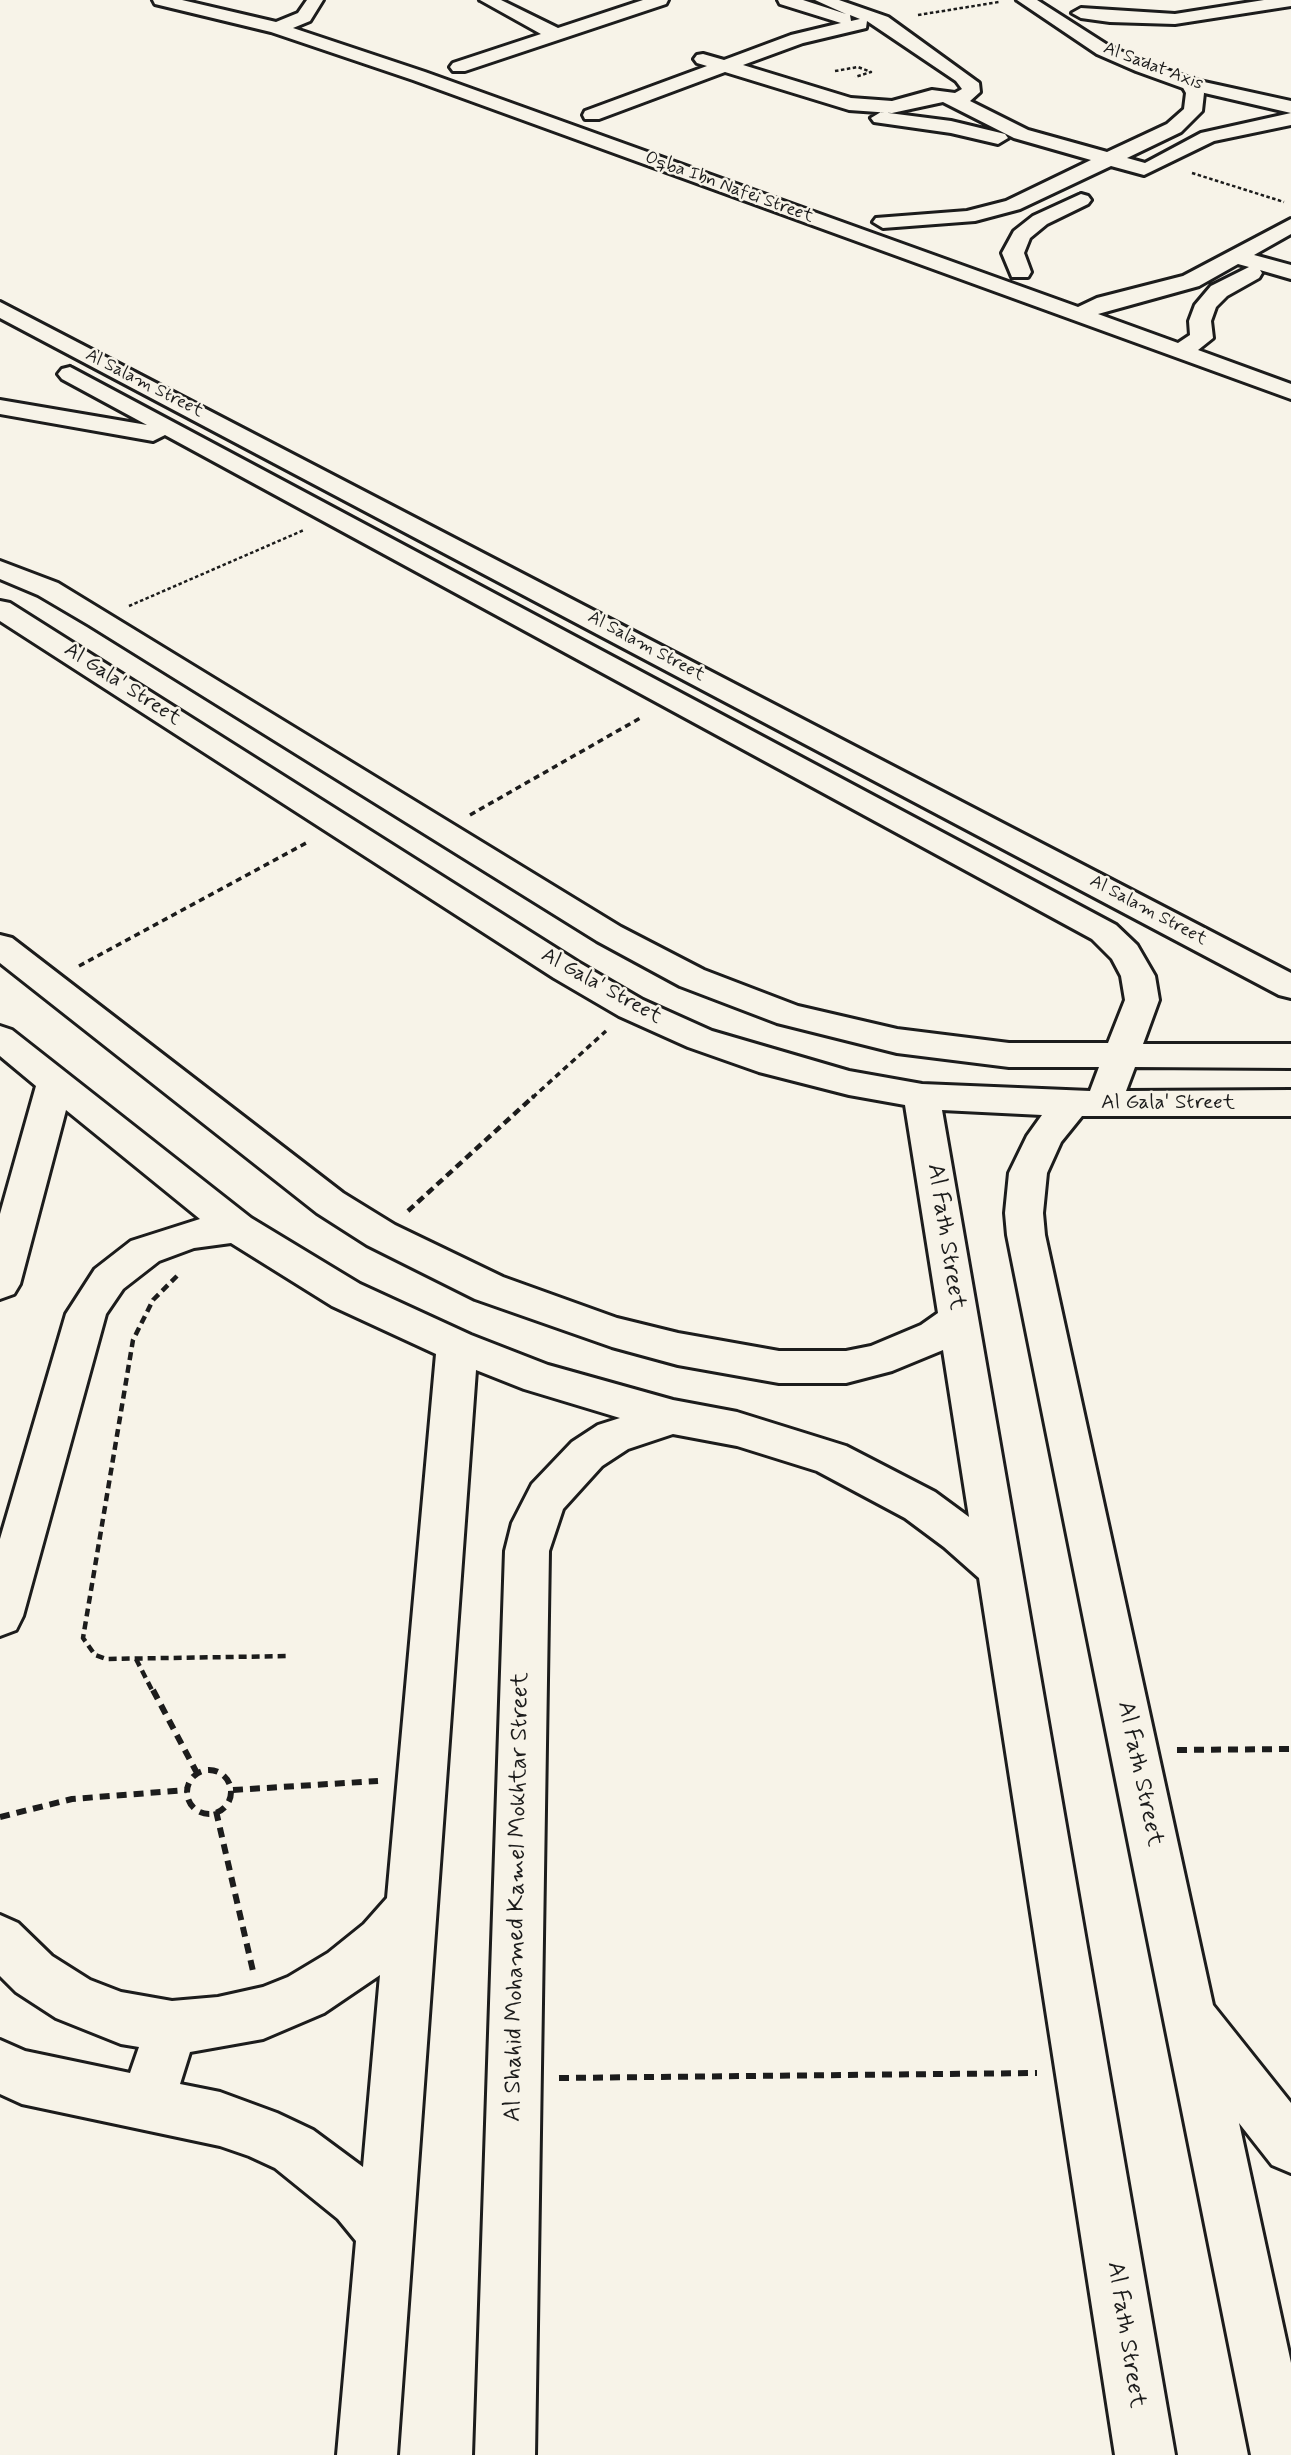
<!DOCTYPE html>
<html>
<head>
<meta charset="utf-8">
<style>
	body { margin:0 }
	canvas { display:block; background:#f7f3e8 }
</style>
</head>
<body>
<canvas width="1291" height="2455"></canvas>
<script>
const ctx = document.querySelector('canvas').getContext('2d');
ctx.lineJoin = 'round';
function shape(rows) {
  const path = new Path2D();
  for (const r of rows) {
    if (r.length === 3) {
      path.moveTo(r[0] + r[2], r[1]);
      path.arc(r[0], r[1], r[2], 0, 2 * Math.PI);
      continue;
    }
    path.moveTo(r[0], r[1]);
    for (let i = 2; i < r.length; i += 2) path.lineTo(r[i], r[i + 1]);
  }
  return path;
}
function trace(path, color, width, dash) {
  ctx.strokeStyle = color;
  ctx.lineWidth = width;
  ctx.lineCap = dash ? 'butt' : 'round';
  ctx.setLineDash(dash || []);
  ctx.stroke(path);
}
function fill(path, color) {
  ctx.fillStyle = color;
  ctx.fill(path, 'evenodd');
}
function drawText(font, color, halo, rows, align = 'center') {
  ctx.font = font + ' Mynerve,sans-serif';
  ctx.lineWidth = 5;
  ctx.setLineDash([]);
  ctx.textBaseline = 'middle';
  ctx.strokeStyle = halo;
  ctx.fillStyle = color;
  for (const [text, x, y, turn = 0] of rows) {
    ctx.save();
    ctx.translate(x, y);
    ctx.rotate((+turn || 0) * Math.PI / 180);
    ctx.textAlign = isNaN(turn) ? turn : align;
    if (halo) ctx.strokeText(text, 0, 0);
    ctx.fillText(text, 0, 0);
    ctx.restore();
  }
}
const street = shape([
	[153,0,182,0,276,22,298,13,307,0,323,0,310,21,293,28,425,72,1078,307,1097,298,1183,276,1291,219,1291,234,1254,255,1291,265,1291,279,1260,270,1262,273,1259,278,1227,296,1216,307,1211,321,1213,338,1198,350,1291,384,1291,399,413,80,271,32,155,4,153,0],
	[1238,264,1249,267,1211,286,1195,305,1189,321,1190,335,1178,343,1098,314,1199,286,1238,264],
	[480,0,501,0,558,28,643,0,668,0,666,4,465,71,453,71,450,67,453,63,541,34,480,0],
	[778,0,803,0,846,14,815,0,839,0,888,17,979,83,980,92,970,101,1028,130,1107,152,1167,124,1184,109,1186,93,1181,84,1183,80,1197,80,1204,93,1202,111,1181,132,1127,158,1145,163,1201,133,1291,113,1291,125,1214,141,1144,175,1111,166,1020,209,975,221,883,228,873,222,876,218,967,211,1006,201,1091,160,1014,138,943,102,892,113,849,110,725,72,599,119,585,119,583,115,585,111,707,66,697,63,694,59,697,55,703,54,724,60,791,35,841,23,780,4,778,0],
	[850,15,860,19,851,21,850,15],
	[867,21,956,81,962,89,955,93,932,90,892,101,851,98,743,65,803,43,866,28,867,21],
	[1264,0,1291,0,1291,6,1175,24,1110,22,1081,18,1072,13,1081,8,1175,14,1264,0],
	[881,112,951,121,1005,134,1008,138,998,144,951,133,874,122,871,118,881,112],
	[1081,194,1088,196,1091,200,1088,204,1047,224,1030,238,1024,253,1031,272,1028,277,1012,277,1002,253,1014,231,1033,216,1081,194],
	[0,302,1291,973,1291,998,1279,995,0,318,0,302],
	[70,367,1116,925,1137,945,1155,976,1159,1000,1143,1044,1291,1044,1291,1068,1135,1067,1126,1091,1291,1090,1291,1116,1082,1116,1061,1142,1047,1173,1043,1213,1045,1235,1213,2005,1291,2103,1291,2173,1272,2165,1239,2123,1291,2363,1291,2455,1251,2455,1007,1235,1005,1213,1009,1173,1027,1136,1042,1115,942,1110,1175,2455,1115,2455,979,1578,944,1547,905,1518,817,1471,737,1446,673,1434,628,1449,602,1466,563,1509,549,1551,535,2455,475,2455,505,1551,512,1523,532,1484,572,1442,598,1425,620,1418,524,1389,476,1370,397,2455,337,2455,356,2241,338,2219,275,2168,249,2156,220,2146,22,2104,0,2094,0,2040,25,2051,130,2073,139,2047,121,2044,56,2018,16,1992,0,1976,0,1915,18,1923,52,1956,90,1980,121,1992,172,2001,218,1997,263,1987,288,1977,328,1953,364,1924,387,1898,436,1354,332,1306,231,1243,194,1248,159,1261,123,1289,106,1314,23,1616,16,1630,0,1636,0,1539,66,1314,95,1269,131,1241,200,1219,66,1110,20,1284,14,1294,0,1299,0,1214,36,1086,0,1056,0,1026,12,1030,251,1218,360,1284,471,1335,548,1365,673,1400,737,1412,846,1446,935,1492,969,1517,943,1350,892,1371,846,1383,779,1383,678,1365,612,1347,475,1299,367,1245,317,1213,0,963,0,935,12,938,343,1193,395,1225,503,1277,617,1318,678,1333,779,1351,846,1351,871,1346,921,1325,938,1313,905,1105,849,1095,759,1072,688,1047,619,1016,554,978,0,621,0,601,10,603,578,962,643,1000,712,1031,849,1071,922,1084,1090,1091,1099,1067,1009,1067,897,1053,777,1023,680,986,597,941,89,625,38,595,0,579,0,561,58,583,621,927,704,970,798,1006,897,1029,1009,1043,1108,1043,1125,1000,1121,976,1112,959,1092,939,165,435,153,441,0,414,0,400,147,425,62,379,58,374,62,369,70,367],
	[380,1975,363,2167,313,2130,277,2113,220,2092,180,2084,190,2052,263,2039,324,2013,380,1975]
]);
const secondary = shape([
	[1017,0,1037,0,1109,46,1148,63,1195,80,1291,101,1291,113,1183,88,1136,71,1097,54,1017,0]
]);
trace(street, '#1c1c1c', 6);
trace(secondary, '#1c1c1c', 6);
trace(shape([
	[918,15,999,2],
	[835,71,858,67,871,72,855,77],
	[1192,173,1284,202],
	[129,606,304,530]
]), '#1c1c1c', 2.5, [3.5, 2.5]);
trace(shape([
	[470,815,642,717],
	[79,966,308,842],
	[532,1098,606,1031]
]), '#1c1c1c', 3.5, [6, 4.5]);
trace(shape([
	[408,1211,534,1096],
	[177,1276,153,1300,133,1340,83,1638,95,1655,106,1659,290,1656],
	[136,1659,153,1692]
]), '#1c1c1c', 4.5, [8, 5]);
trace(shape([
	[153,1690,198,1775],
	[1177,1750,1291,1749],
	[209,1792,22],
	[233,1790,378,1781],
	[216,1811,253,1971],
	[0,1817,72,1799,187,1790],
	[559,2078,1037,2073]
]), '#1c1c1c', 6, [10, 7]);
fill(street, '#f7f3e8');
fill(secondary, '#f7f3e8');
drawText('18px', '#1c1c1c', '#f7f3e8', [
	["Al Sadat Axis",1153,67,21],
	["Oqba Ibn Nafei Street",729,188,20],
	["Al Salam Street",144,384,27],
	["Al Salam Street",646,647,28],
	["Al Salam Street",1148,911,28]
]);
drawText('21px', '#1c1c1c', '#f7f3e8', [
	["Al Gala' Street",122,685,33],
	["Al Gala' Street",601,987,29],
	["Al Gala' Street",1168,1104]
]);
drawText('24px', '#1c1c1c', '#f7f3e8', [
	["Al Fath Street",945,1237,81],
	["Al Fath Street",1139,1774,78],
	["Al Shahid Mohamed Kamel Mokhtar Street",518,1897,-89],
	["Al Fath Street",1125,2335,81]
]);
</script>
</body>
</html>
